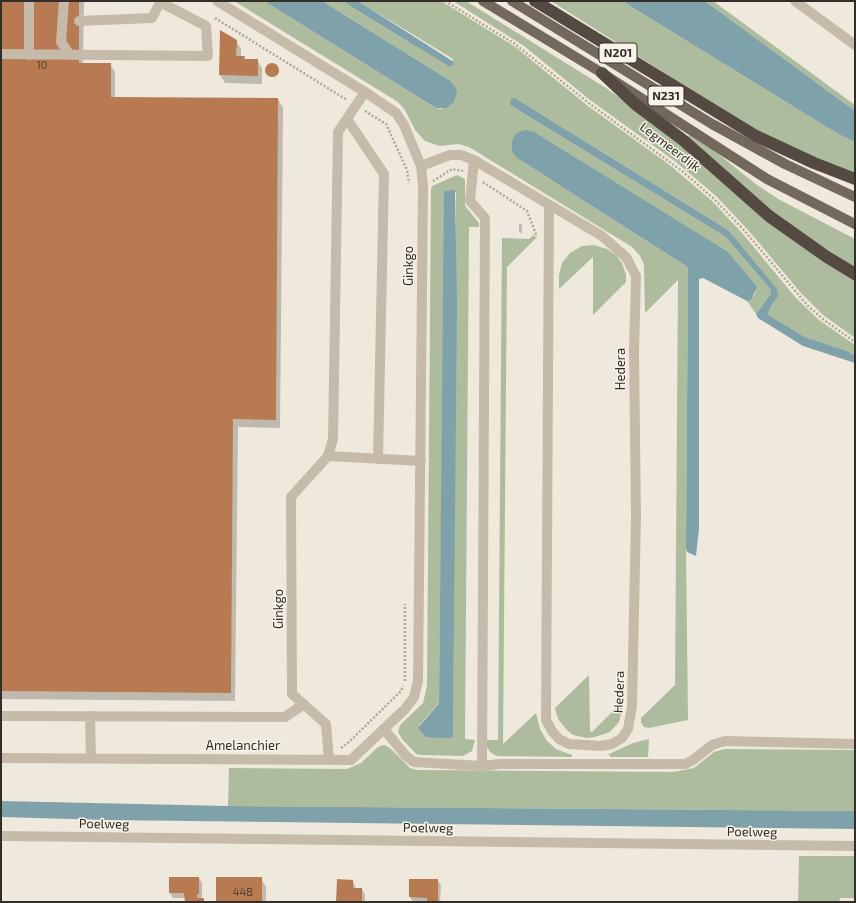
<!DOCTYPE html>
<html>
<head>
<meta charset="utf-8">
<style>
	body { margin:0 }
	#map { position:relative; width:856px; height:903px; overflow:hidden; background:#efe9dd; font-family:"Exo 2",sans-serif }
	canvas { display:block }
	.frame { position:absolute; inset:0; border:2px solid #342e29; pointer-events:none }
</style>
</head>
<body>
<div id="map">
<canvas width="856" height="903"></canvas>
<div class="frame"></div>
</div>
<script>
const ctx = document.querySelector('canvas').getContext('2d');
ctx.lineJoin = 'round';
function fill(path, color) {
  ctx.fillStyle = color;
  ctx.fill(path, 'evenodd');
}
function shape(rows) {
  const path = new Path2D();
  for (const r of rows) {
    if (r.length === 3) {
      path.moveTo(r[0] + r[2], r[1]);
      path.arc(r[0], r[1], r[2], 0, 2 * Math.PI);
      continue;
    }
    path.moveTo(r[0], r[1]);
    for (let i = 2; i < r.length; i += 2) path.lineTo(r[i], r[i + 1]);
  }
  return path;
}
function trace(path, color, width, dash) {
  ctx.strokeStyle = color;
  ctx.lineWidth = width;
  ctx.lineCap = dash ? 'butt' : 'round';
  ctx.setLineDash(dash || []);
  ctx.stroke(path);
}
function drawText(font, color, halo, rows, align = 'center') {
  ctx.font = font + ' "Exo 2",sans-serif';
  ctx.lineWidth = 3;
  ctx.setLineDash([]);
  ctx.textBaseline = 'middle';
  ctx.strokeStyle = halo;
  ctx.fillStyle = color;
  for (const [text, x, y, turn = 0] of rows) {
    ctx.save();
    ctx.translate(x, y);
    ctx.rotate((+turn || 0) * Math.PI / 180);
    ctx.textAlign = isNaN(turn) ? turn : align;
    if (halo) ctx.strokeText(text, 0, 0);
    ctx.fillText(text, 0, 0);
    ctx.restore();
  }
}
fill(shape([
	[234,1,264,1,436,108,442,109,449,80,322,1,342,1,448,66,452,66,453,59,358,1,441,1,514,46,588,106,671,166,712,201,743,234,796,298,819,320,855,345,855,356,847,351,805,337,770,316,768,314,770,308,778,296,728,230,515,98,510,105,726,237,771,290,770,295,756,314,747,301,751,299,756,292,517,158,686,266,688,269,686,548,688,720,649,728,644,727,641,723,641,718,675,685,678,280,645,313,644,264,640,256,632,247,469,147,458,144,440,146,425,141,415,130,405,110,398,102],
	[453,1,466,1,606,88,660,127,855,277,855,338,823,315,801,293,748,230,716,196,676,162,590,100,524,46],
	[551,1,622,1,838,134,855,142,855,176,775,143],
	[705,1,713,1,855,105,855,111],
	[689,135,711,148,757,185,780,200,855,239,855,268,776,215,688,138],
	[457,175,465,179,465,206,479,223,479,227,469,227,465,739,475,740,472,751,463,756,421,755,416,754,402,739,398,732,400,725,423,703,427,686,431,190,432,186],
	[445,191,456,192,453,735,419,726,439,702,439,699],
	[534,235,536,238,507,267,503,744,536,713,540,729,547,741,556,749,572,755,572,757,497,756,490,752,487,747,487,740,498,740,502,238,529,239],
	[594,245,607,249,616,255,622,263,626,274,626,282,593,315,593,257,559,289,559,275,562,263,570,253,582,246],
	[589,675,590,731,592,732,623,701,623,707,619,722,610,732,595,737,587,738,573,735,567,730,558,719,555,708],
	[649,739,648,757,610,757,610,755,607,755,633,743],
	[384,745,390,748,410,768,417,770,673,772,694,768,714,752,725,749,855,750,855,811,228,806,229,768,347,769,361,763,378,747],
	[799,856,855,856,855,898,840,898,839,902,798,902]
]), '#aebc9e');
fill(shape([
	[264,1,322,1,449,80,456,88,457,92,454,102,446,108,436,108],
	[342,1,358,1,454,62,452,66,448,66],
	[622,1,705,1,855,111,855,142,838,134],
	[515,98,728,230,777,289,778,296,770,308,768,314,770,316,805,337,847,351,855,356,855,363,803,346,758,318,756,314,770,295,771,290,726,237,510,105,511,99],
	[527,130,534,132,728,252,757,287,751,300,747,301,703,278,699,279,699,528,696,556,687,552,686,548,688,269,686,266,517,158,512,152,512,141,515,135,521,131],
	[455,190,457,301,453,735,451,738,441,738,426,737,418,728,439,703,439,699,444,194,445,191],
	[1,801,228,806,855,811,855,829,107,820,1,817]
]), '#7fa1a9');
fill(shape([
	[1,1,84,1,83,64,110,64,115,72,115,98,278,99,283,108,280,428,238,427,235,701,1,699],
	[221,32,236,41,241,49,241,57,244,57,246,60,257,60,262,68,262,84,225,83,220,75],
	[273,71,6],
	[519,223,522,225,522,234,519,231],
	[170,878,199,878,202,883,202,899,205,902,185,902,185,898,173,898,170,893],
	[261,878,266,887,266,902,217,902],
	[410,880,438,880,441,886,440,902,413,902,410,897],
	[353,881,356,889,362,889,365,895,365,902,337,902]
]), '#0003');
fill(shape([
	[1,1,79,1,79,63,111,63,111,97,278,98,276,420,233,419,231,693,1,691],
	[220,30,237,40,236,56,245,56,244,59,258,59,258,76,219,75],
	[272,70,7],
	[169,877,199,877,199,894,197,894,197,898,204,898,204,902,185,902,184,893,169,893],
	[216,877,262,877,262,902,216,902],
	[337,879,353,880,353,888,362,888,362,902,336,902],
	[409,879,438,879,438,902,427,902,427,898,409,897]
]), '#b87a51');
trace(shape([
	[445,1,515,44,590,104,682,171,713,198,743,229,808,306,824,320,855,342],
	[215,18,347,100],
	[365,111,386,124,407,170,409,183],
	[433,181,452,169,463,171],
	[483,182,527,211,537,237],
	[405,681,405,604],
	[341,748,349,742,401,691,403,686]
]), '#b1a594', 2.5, [2, 2]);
trace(shape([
	[64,1,61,42,70,55],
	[795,1,855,45],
	[79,21,152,18,161,1],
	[1,54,208,56,206,26,160,2],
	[29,55,29,1],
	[347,119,384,174,378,459],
	[474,160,470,201,485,218,482,766],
	[421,166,450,155,461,155,474,160,602,236,626,257,636,276,634,352,636,516,632,706,628,729,622,738,612,744,601,746,569,744,559,739,552,731,546,720,549,206],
	[328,456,421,461],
	[1,716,285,717,304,704],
	[90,716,91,759],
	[384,729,406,756,414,762,482,766,500,764,685,764,693,760,712,745,725,741,855,744],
	[1,758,351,760,405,709,414,697,418,681,423,186,421,166,404,125,396,113,365,92,217,1],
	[329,760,326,724,292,694,291,497,328,456,333,439,338,132,365,92],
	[1,836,855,846]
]), '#c6bbaa', 10);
trace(shape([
	[483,1,602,73,767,179,855,224],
	[512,1,712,124,785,164,855,197]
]), '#74675b', 10);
trace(shape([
	[535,1,756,136,814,163,855,179],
	[602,73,635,104,683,140,769,216,827,257,855,274]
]), '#544a41', 12);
drawText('11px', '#554133', null, [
	["10",42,65],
	["44B",243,892]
]);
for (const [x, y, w] of [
	[618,53,38],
	[666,96,36]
]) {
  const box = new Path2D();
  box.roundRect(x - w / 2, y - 10, w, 20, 3);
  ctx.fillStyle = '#f7f3e8';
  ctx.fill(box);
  trace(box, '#342e29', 1);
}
drawText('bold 12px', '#342e29', null, [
	["N201",618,53],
	["N231",666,96]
]);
drawText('13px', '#342e29', '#f7f3e8', [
	["Legmeerdijk",670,147,37],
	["Ginkgo",409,266,-90],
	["Hedera",621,369,-90],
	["Ginkgo",279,609,-90],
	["Hedera",619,692,-88],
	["Amelanchier",243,746],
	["Poelweg",104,824,1],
	["Poelweg",428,828,1],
	["Poelweg",752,832,1]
]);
</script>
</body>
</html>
